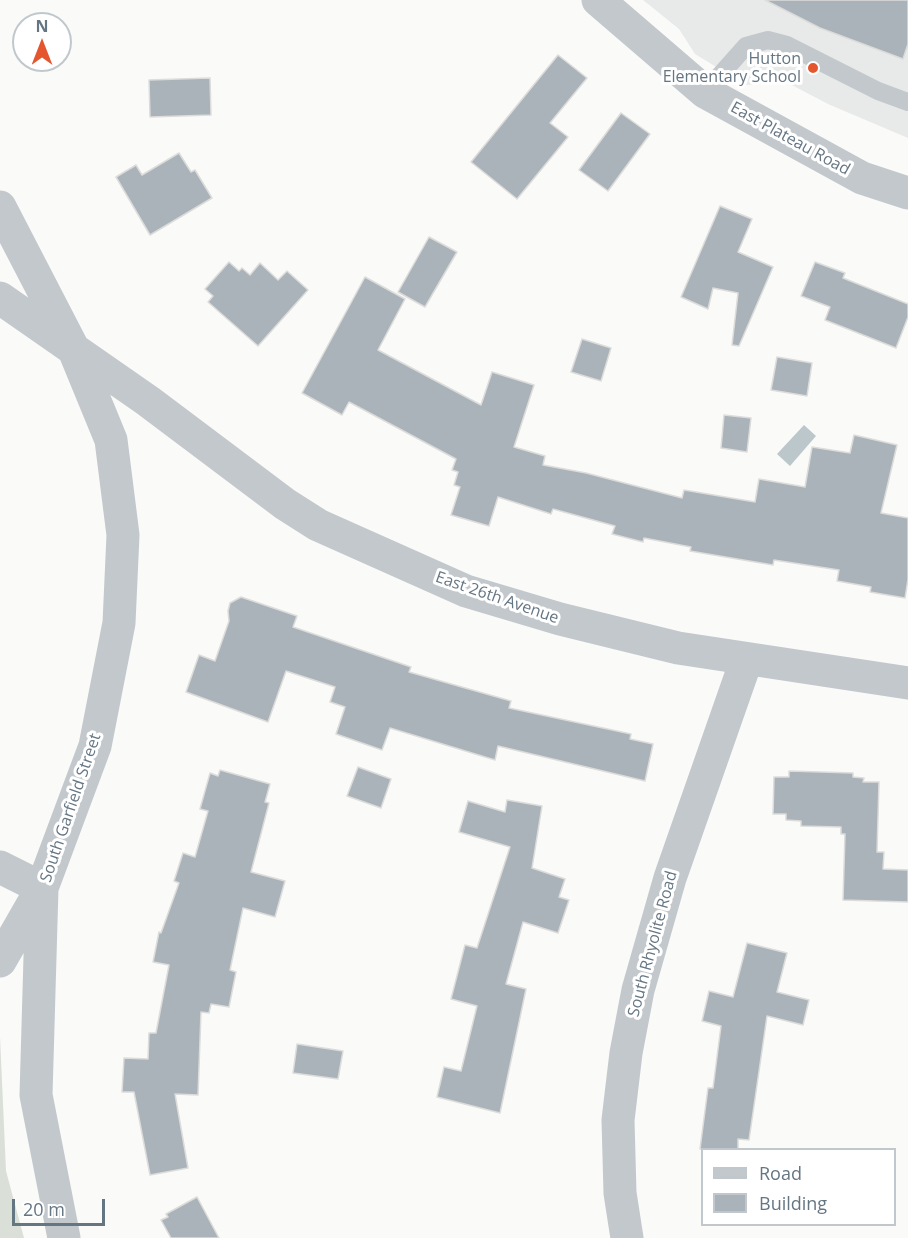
<!DOCTYPE html>
<html>
<head>
<meta charset="utf-8">
<style>
	body { margin:0 }
	#map { position:relative; width:908px; height:1238px; overflow:hidden; background:#fafaf8; font-family:"Open Sans",sans-serif }
	canvas { display:block }
	.legend { position:absolute; left:701px; top:1148px; width:195px; height:78px; box-sizing:border-box; background:#fff; border:2px solid #c1c8cd; margin:0; padding:8px 10px; list-style:none; font-size:18px; color:#657683 }
	.legend li { display:flex; align-items:center; gap:12px; height:30px }
	.legend b { width:30px; border:2px solid #c1c8cd }
	.north { position:absolute; left:12px; top:12px; width:60px; height:60px; box-sizing:border-box; background:#fff; border:2px solid #c1c8cd; border-radius:50%; rotate:0deg; font-size:16px; font-weight:700; line-height:24px; text-align:center; color:#657683 }
	.north::after { content:''; display:block; margin:auto; width:21px; height:27px; background:#e4572e; clip-path:polygon(50% 0,100% 100%,50% 72%,0 100%) }
	.scale { position:absolute; left:12px; top:1199px; width:93px; height:27px; box-sizing:border-box; border:3px solid #657683; border-top:0; padding-left:8px; font-size:18px; line-height:21px; white-space:nowrap; color:#657683; -webkit-text-stroke:4px #fff; paint-order:stroke }
</style>
</head>
<body>
<div id="map">
<canvas width="908" height="1238"></canvas>
<ul class="legend">
<li><b style="height:8px;background:#c3c8cc"></b>Road</li>
<li><b style="height:16px;background:#aab3b9"></b>Building</li>
</ul>
<div class="north">N</div>
<div class="scale">20 m</div>
</div>
<script>
const ctx = document.querySelector('canvas').getContext('2d');
ctx.lineJoin = 'round';
function fill(path, color) {
  ctx.fillStyle = color;
  ctx.fill(path, 'evenodd');
}
function shape(rows) {
  const path = new Path2D();
  for (const r of rows) {
    path.moveTo(r[0], r[1]);
    for (let i = 2; i < r.length; i += 2) path.lineTo(r[i], r[i + 1]);
  }
  return path;
}
function trace(path, color, width, dash) {
  ctx.strokeStyle = color;
  ctx.lineWidth = width;
  ctx.lineCap = dash ? 'butt' : 'round';
  ctx.setLineDash(dash || []);
  ctx.stroke(path);
}
function drawText(font, color, halo, rows, align = 'center') {
  ctx.font = font + ' "Open Sans",sans-serif';
  ctx.lineWidth = 6;
  ctx.setLineDash([]);
  ctx.textBaseline = 'middle';
  ctx.strokeStyle = halo;
  ctx.fillStyle = color;
  for (const [text, x, y, turn = 0] of rows) {
    ctx.save();
    ctx.translate(x, y);
    ctx.rotate((+turn || 0) * Math.PI / 180);
    ctx.textAlign = isNaN(turn) ? turn : align;
    if (halo) ctx.strokeText(text, 0, 0);
    ctx.fillText(text, 0, 0);
    ctx.restore();
  }
}
fill(shape([
	[643,0,908,0,908,138,828,104,786,82,746,85,695,54,679,29]
]), '#e8e9e9');
fill(shape([
	[0,1037,6,1171,24,1238,0,1238]
]), '#dadfd7');
fill(shape([
	[804,425,816,436,790,466,777,454]
]), '#bbc7cb');
const building = shape([
	[765,0,908,0,908,44,903,59,820,28,765,0],
	[558,55,587,78,550,123,568,137,517,199,471,162,558,55],
	[210,78,211,115,150,117,149,80,210,78],
	[621,113,650,134,608,191,579,170,621,113],
	[179,153,191,172,195,170,212,198,150,235,116,177,136,165,142,175,179,153],
	[720,206,752,219,738,252,773,267,739,346,732,345,738,293,713,288,708,309,681,297,720,206],
	[429,237,457,252,425,307,398,292,429,237],
	[229,262,239,271,242,268,250,275,260,263,278,280,287,271,308,290,258,346,208,302,213,296,205,289,229,262],
	[815,262,845,273,843,278,908,304,908,317,896,348,825,320,830,307,801,296,815,262],
	[365,277,405,299,378,350,481,405,492,372,534,385,514,447,545,456,543,465,586,473,682,498,684,490,755,502,759,479,805,487,812,447,850,453,854,435,897,445,881,513,908,518,908,579,905,598,870,592,871,587,837,581,839,570,774,560,773,565,690,551,691,547,644,538,643,542,612,534,615,526,553,509,551,514,498,497,489,526,451,515,460,487,454,485,458,472,452,470,456,459,349,402,342,415,302,393,365,277],
	[582,339,611,348,601,381,571,372,582,339],
	[777,357,812,363,807,396,771,390,777,357],
	[724,415,751,418,747,452,721,448,724,415],
	[241,597,297,616,293,627,411,667,409,672,511,701,509,708,631,734,630,739,653,744,645,781,498,746,495,760,390,728,382,750,336,734,345,707,330,702,335,687,286,671,268,722,186,692,199,655,215,661,229,621,228,611,230,603,241,597],
	[358,767,391,779,381,808,347,796,358,767],
	[220,770,270,784,265,802,269,803,251,872,285,881,275,917,243,908,230,970,236,972,229,1007,211,1004,209,1013,201,1012,198,1095,175,1094,188,1168,150,1175,134,1092,122,1092,124,1058,148,1059,149,1033,156,1033,169,965,153,962,159,932,161,933,179,883,174,881,183,853,195,857,208,811,200,809,210,773,218,776,220,770],
	[789,771,853,773,853,777,864,778,863,782,879,782,877,852,884,852,883,869,908,870,908,902,843,900,845,834,841,834,841,827,801,826,801,821,786,820,786,814,773,814,774,777,789,777,789,771],
	[507,800,542,806,532,868,565,879,559,897,569,900,558,933,523,922,506,984,526,989,500,1113,437,1097,444,1067,461,1071,477,1006,451,999,465,945,477,948,510,847,459,832,468,801,505,812,507,800],
	[747,943,787,953,777,992,809,1000,803,1025,767,1016,749,1140,738,1139,738,1149,700,1149,708,1088,713,1088,721,1026,702,1021,709,991,733,997,747,943],
	[297,1044,343,1051,338,1079,293,1073,297,1044],
	[197,1197,219,1238,171,1238,161,1220,168,1217,166,1214,197,1197]
]);
fill(building, '#aab3b9');
trace(building, '#dcdcda', 1.5);
trace(shape([
	[705,92,746,46,768,40,787,45,878,91,908,102]
]), '#c3c8cc', 18);
trace(shape([
	[598,0,705,92,862,178,908,193],
	[0,207,74,350,111,440,123,535,119,623,95,746,42,888,36,1095,64,1238],
	[0,298,148,401,285,504,318,525,466,591,560,619,678,648,908,683],
	[0,867,42,888,0,961],
	[627,1238,620,1193,618,1120,626,1053,638,990,670,878,746,661]
]), '#c3c8cc', 33);
for (const [x, y, r, color] of [
	[813,68,6,"#e4572e"]
]) {
  const dot = new Path2D();
  dot.arc(x, y, r, 0, 2 * Math.PI);
  ctx.fillStyle = color;
  ctx.fill(dot);
  trace(dot, '#fff', 2);
}
drawText('16px', '#657683', '#fff', [
	["Hutton",801,59],
	["Elementary School",801,77]
], 'right');
drawText('16px', '#657683', '#fff', [
	["East Plateau Road",790,139,29],
	["East 26th Avenue",497,598,19],
	["South Garfield Street",71,808,-71],
	["South Rhyolite Road",653,944,-75]
]);
</script>
</body>
</html>
